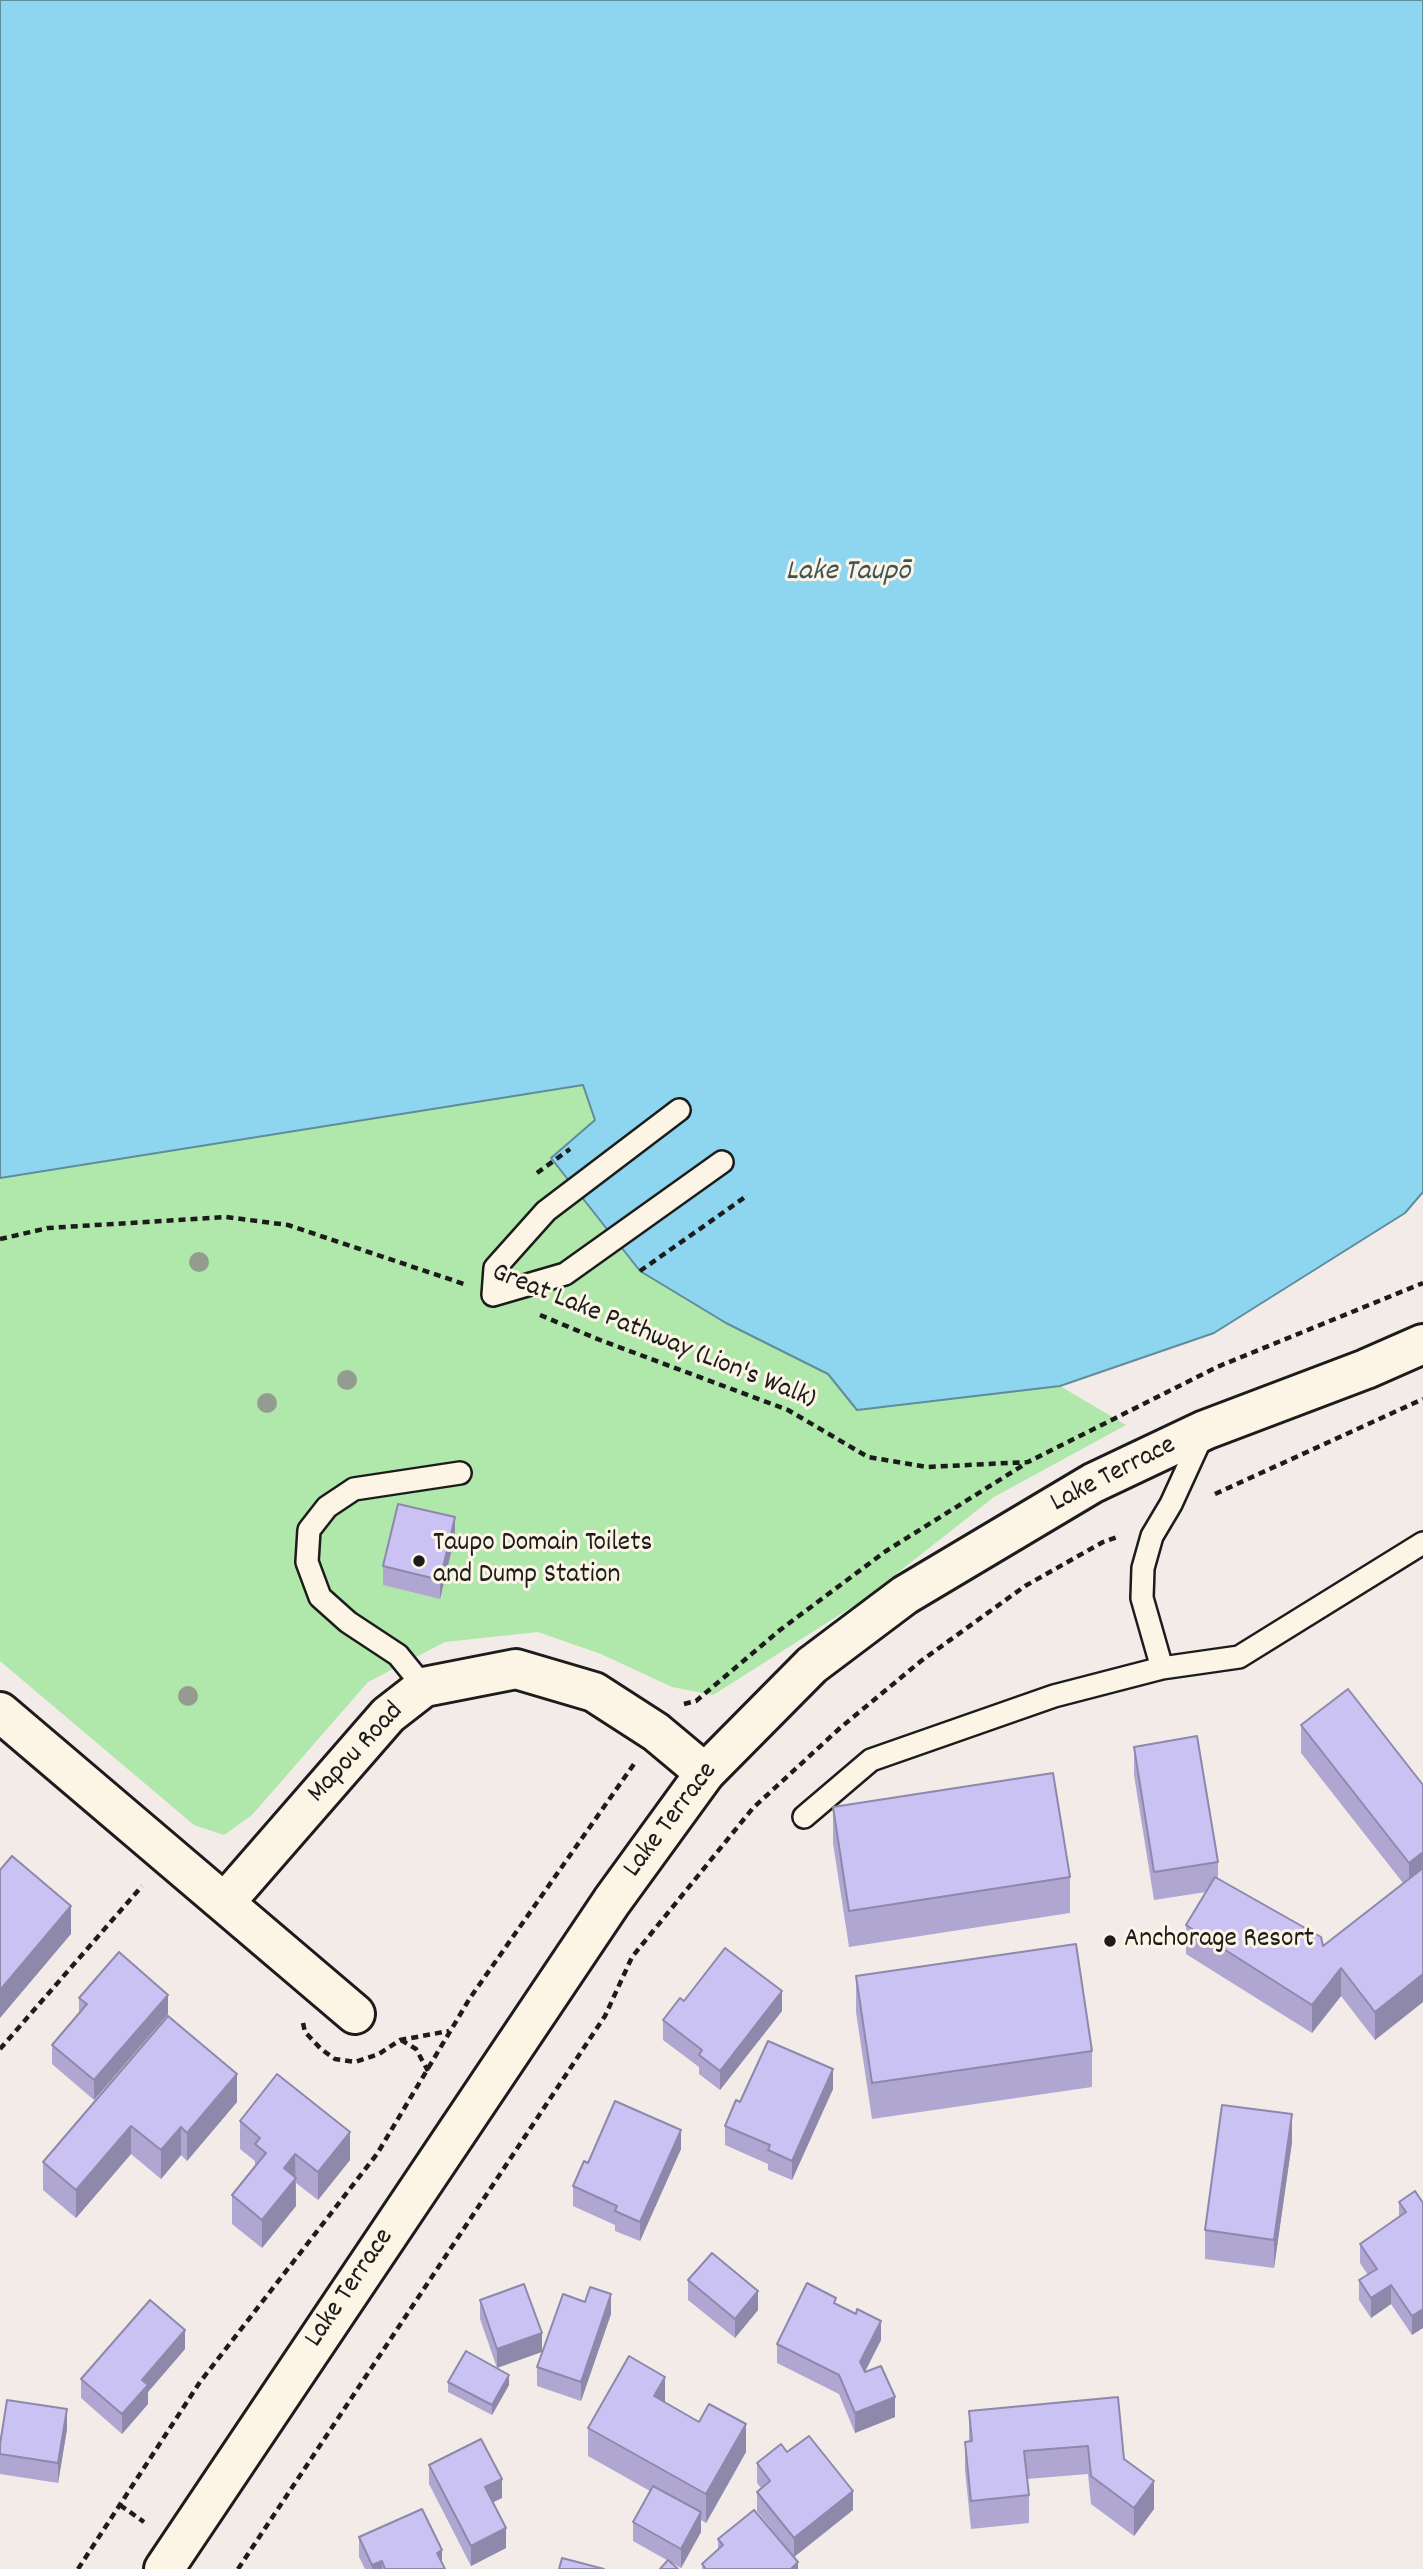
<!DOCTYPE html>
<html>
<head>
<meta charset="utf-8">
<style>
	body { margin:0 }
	canvas { display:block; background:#f2ebe8 }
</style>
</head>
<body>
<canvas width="1423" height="2569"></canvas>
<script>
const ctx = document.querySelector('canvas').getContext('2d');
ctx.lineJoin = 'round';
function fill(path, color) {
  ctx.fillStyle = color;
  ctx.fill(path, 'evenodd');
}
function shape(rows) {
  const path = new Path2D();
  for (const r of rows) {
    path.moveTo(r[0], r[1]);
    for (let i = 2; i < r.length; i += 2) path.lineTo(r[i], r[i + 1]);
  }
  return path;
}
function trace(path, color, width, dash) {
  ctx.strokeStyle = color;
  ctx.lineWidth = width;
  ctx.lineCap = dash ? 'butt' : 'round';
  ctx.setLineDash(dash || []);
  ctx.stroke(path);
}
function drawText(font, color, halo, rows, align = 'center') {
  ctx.font = font + ' Dekko,sans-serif';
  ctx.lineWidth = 6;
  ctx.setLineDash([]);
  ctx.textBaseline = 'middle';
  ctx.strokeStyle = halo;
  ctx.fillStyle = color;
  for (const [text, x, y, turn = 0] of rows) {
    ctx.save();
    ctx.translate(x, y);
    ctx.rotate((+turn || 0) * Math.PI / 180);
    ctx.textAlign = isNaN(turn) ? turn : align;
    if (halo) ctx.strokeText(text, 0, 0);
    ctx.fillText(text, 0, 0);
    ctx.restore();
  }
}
fill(shape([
	[583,1085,595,1120,551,1159,640,1271,726,1323,828,1374,857,1410,1060,1386,1126,1425,994,1497,863,1600,713,1695,672,1687,601,1654,538,1632,445,1642,368,1682,252,1815,224,1835,194,1825,0,1661,0,1178]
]), '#b0e7aa');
const water = shape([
	[0,0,1423,0,1423,1192,1405,1213,1214,1333,1060,1386,857,1410,828,1374,726,1323,640,1271,551,1158,595,1120,583,1085,0,1178,0,0]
]);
fill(water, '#8ed6f0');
trace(water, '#608c9b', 2);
const lane = shape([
	[679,1110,546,1211,495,1268,493,1295,565,1274,722,1162],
	[1162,1668,1142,1598,1143,1568,1152,1536,1171,1504,1204,1432],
	[424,1687,398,1655,348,1622,320,1597,307,1562,309,1530,327,1507,354,1489,460,1473],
	[804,1817,871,1760,1054,1696,1162,1668,1239,1657,1423,1543]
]);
const street = shape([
	[0,1712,355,2014],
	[226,1901,388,1715,424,1687,516,1669,594,1692,656,1732,705,1773]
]);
const secondary = shape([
	[164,2569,612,1901,705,1773,812,1665,905,1595,1093,1483,1205,1430,1366,1369,1423,1344]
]);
trace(lane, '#1c1c1c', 26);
trace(street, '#1c1c1c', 44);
trace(secondary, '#1c1c1c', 44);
trace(shape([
	[537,1173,570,1149],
	[0,1239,48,1228,226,1217,288,1225,464,1284],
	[640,1271,748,1195],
	[540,1315,600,1340,788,1410,868,1457,927,1467,1028,1462,1217,1367,1423,1283],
	[1215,1494,1423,1399],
	[684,1704,696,1701,780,1630,886,1551,1025,1464],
	[303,2023,305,2032,321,2049,335,2059,355,2062,379,2054,400,2040,449,2031],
	[401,2040,416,2049,428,2071],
	[0,2049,142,1886],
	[120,2505,144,2522],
	[78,2569,200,2382,377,2154,470,1998,634,1764],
	[238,2569,605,2016,632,1957,753,1808,840,1728,921,1661,1025,1586,1103,1542,1120,1536]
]), '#1c1c1c', 4.5, [7, 5]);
trace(lane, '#fcf5e5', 21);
trace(street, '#fcf5e5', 38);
trace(secondary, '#fcf5e5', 38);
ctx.fillStyle = '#949b8f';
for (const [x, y] of [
	[199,1262],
	[347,1380],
	[267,1403],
	[188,1696]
]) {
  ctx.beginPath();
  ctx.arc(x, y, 10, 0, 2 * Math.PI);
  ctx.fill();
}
fill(shape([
	[455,1536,440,1599,383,1585,383,1566],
	[1301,1725,1423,1785,1423,2002,1375,2040,1341,1996,1312,2033,1186,1954,1186,1925,1206,1892,1154,1900,1134,1775,1134,1747,1218,1862,1218,1878,1323,1946,1403,1883,1301,1753],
	[833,1807,1070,1877,1070,1913,849,1947,833,1843],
	[856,1976,1092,2051,1092,2087,872,2119,856,2012],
	[79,1998,168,2014,94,2100,52,2064,52,2045,79,2013],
	[684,2001,782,2011,720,2090,699,2074,699,2067,663,2040,663,2020],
	[168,2016,237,2102,187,2161,181,2155,161,2179,131,2154,76,2218,43,2190,43,2162],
	[833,2089,792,2180,768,2170,768,2164,725,2145,725,2126,740,2102],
	[240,2121,350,2160,318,2200,296,2183,296,2206,262,2248,232,2224,232,2195,255,2166,255,2161,240,2149],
	[1292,2142,1274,2268,1205,2259,1205,2230],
	[681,2149,640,2241,615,2231,615,2225,573,2206,573,2186,588,2163],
	[1399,2202,1423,2203,1412,2335,1391,2304,1371,2318,1359,2300,1359,2280,1368,2275,1360,2263,1360,2244,1399,2217],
	[688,2280,758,2310,735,2338,688,2300],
	[524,2284,497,2368,480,2319,480,2300],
	[836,2304,881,2340,865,2372,895,2417,855,2433,839,2394,777,2363,777,2344],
	[611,2314,581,2401,537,2386,537,2367],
	[185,2349,148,2392,148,2404,122,2434,81,2398,81,2379],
	[448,2382,509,2385,492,2415,448,2392],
	[1118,2397,1124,2459,1154,2509,1134,2536,1091,2504,1088,2474,1027,2479,1029,2495,1029,2523,971,2529,965,2470,965,2442,969,2441,969,2411],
	[665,2403,746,2452,706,2523,701,2520,701,2532,681,2568,633,2541,633,2522,650,2491,588,2456,588,2428],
	[67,2429,58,2483,0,2474,0,2444],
	[787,2452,853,2510,794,2557,798,2569,702,2569,702,2564,718,2550,718,2539,791,2553,757,2511,757,2492,761,2488,757,2483,757,2463],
	[429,2465,502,2498,493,2502,506,2548,471,2566,429,2484],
	[359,2537,442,2563,445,2569,365,2569,359,2557]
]), '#afa7d2');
fill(shape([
	[455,1517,455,1536,440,1599,440,1580],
	[1423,1852,1423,1880,1409,1891,1409,1863],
	[71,1906,71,1934,0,2018,0,1990],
	[1341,1968,1341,1996,1312,2033,1312,2005],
	[1423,1974,1423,2002,1375,2040,1375,2012],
	[782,1991,782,2011,720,2090,720,2071],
	[168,1995,168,2014,94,2100,94,2080],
	[833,2069,833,2089,792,2180,792,2161],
	[237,2074,237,2102,187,2161,187,2133],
	[1292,2114,1292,2142,1274,2268,1274,2240],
	[131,2126,131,2154,76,2218,76,2190],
	[181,2127,181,2155,161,2179,161,2150],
	[681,2130,681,2149,640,2241,640,2222],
	[350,2132,350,2160,318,2200,318,2172],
	[295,2154,296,2206,262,2248,262,2220,284,2168],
	[1391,2285,1391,2304,1371,2318,1371,2298],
	[758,2291,758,2310,735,2338,735,2319],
	[611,2294,611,2314,581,2401,581,2382],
	[1423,2309,1423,2328,1412,2335,1412,2316],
	[881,2321,881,2340,860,2381,860,2362],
	[185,2330,185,2349,148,2392,148,2404,122,2434,122,2414,142,2380],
	[542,2333,542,2352,497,2368,497,2349],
	[509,2375,509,2385,492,2415,492,2405],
	[665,2377,665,2405,654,2396],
	[895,2397,895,2417,855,2433,855,2413],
	[67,2409,67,2429,58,2483,58,2463],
	[746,2424,746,2452,706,2523,706,2494],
	[502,2479,502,2498,485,2506,485,2487],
	[1154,2481,1154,2509,1134,2536,1134,2508],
	[853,2491,853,2510,794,2557,794,2538],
	[701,2512,701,2532,681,2568,681,2549],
	[506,2528,506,2548,471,2566,471,2546],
	[442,2550,442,2569,437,2553],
	[382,2561,382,2569,372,2569,372,2565],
	[798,2562,798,2569,791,2569]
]), '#8e88ab');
const building = shape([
	[398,1504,455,1517,440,1580,383,1566,398,1504],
	[1348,1689,1423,1785,1423,1852,1409,1863,1301,1725,1348,1689],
	[1197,1736,1218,1862,1154,1872,1134,1747,1197,1736],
	[1053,1773,1070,1877,849,1911,833,1807,1053,1773],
	[12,1856,71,1906,0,1990,0,1870,12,1856],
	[1423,1868,1423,1974,1375,2012,1341,1968,1312,2005,1186,1925,1215,1877,1321,1937,1323,1946,1423,1868],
	[1076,1944,1092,2051,872,2083,856,1976,1076,1944],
	[725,1948,782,1991,720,2071,699,2055,702,2050,663,2020,680,1998,684,2001,725,1948],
	[119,1952,168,1995,94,2080,52,2045,87,2004,79,1998,119,1952],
	[168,2016,237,2074,187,2133,181,2127,161,2150,131,2126,76,2190,43,2162,168,2016],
	[768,2041,833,2069,792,2161,768,2150,770,2145,725,2126,736,2100,740,2102,768,2041],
	[277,2074,350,2132,318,2172,295,2154,284,2168,296,2178,262,2220,232,2195,266,2153,255,2144,260,2138,240,2121,277,2074],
	[615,2101,681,2130,640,2222,615,2211,617,2206,573,2186,584,2161,588,2163,615,2101],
	[1222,2105,1292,2114,1274,2240,1205,2230,1222,2105],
	[1415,2191,1423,2203,1423,2309,1412,2316,1391,2285,1371,2298,1359,2280,1377,2269,1360,2244,1406,2212,1399,2202,1415,2191],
	[712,2253,758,2291,735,2319,688,2280,712,2253],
	[807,2283,836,2298,834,2303,856,2314,857,2309,881,2321,860,2362,865,2372,881,2366,895,2397,855,2413,839,2375,777,2344,807,2283],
	[524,2284,542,2333,497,2349,480,2300,524,2284],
	[590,2287,611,2294,581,2382,537,2367,563,2294,585,2302,590,2287],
	[150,2300,185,2330,142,2380,148,2385,122,2414,81,2379,150,2300],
	[466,2351,509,2375,492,2405,448,2382,466,2351],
	[629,2356,665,2377,654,2396,699,2422,709,2404,746,2424,706,2494,588,2428,629,2356],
	[1118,2397,1124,2459,1154,2481,1134,2508,1091,2476,1088,2446,1024,2451,1029,2495,971,2501,965,2442,972,2441,969,2411,1118,2397],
	[7,2400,67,2409,58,2463,0,2454,0,2444,7,2400],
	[809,2436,853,2491,794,2538,757,2492,770,2481,757,2463,781,2444,787,2452,809,2436],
	[481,2439,502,2479,485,2487,506,2528,471,2546,429,2465,481,2439],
	[653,2486,701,2512,681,2549,633,2522,653,2486],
	[422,2509,442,2550,437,2553,445,2569,385,2569,382,2561,372,2565,359,2537,422,2509],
	[754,2510,798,2562,791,2569,706,2569,702,2564,723,2545,718,2539,754,2510],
	[562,2558,604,2569,559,2569,562,2558],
	[668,2560,678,2569,660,2569,668,2560]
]);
fill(building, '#cbc2f4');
trace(building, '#8e88ab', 2);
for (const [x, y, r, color] of [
	[419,1561,7,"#1c1c1c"],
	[1110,1941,7,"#1c1c1c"]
]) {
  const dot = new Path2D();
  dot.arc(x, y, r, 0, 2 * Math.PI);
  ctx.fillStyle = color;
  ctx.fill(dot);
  trace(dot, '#fcf5e5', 2.5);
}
drawText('28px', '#1c1c1c', '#fcf5e5', [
	["Great Lake Pathway (Lion's Walk)",653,1338,22],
	["Lake Terrace",1114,1476,-27],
	["Mapou Road",357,1754,-47],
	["Lake Terrace",672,1821,-53],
	["Lake Terrace",351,2289,-56]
]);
drawText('28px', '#1c1c1c', '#fcf5e5', [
	["Taupo Domain Toilets",433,1545],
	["and Dump Station",433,1577],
	["Anchorage Resort",1124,1941]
], 'left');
drawText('italic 30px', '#3e545c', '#fcf5e5', [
	["Lake Taupō",848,574]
]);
</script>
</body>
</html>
